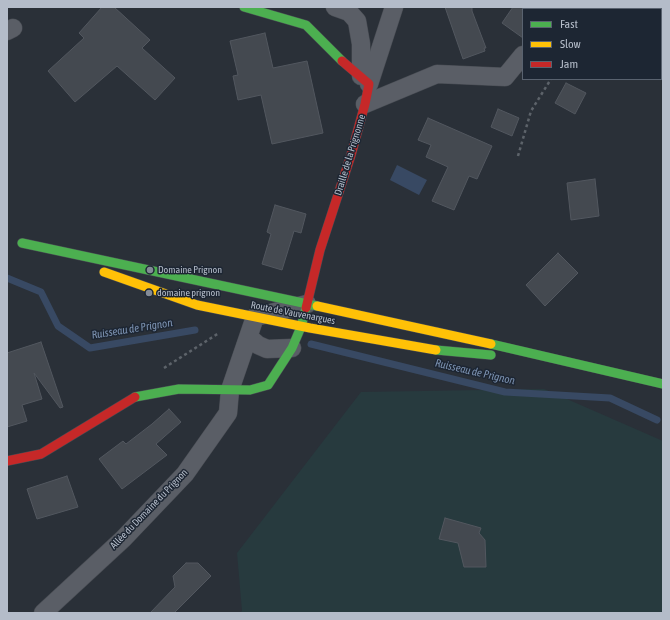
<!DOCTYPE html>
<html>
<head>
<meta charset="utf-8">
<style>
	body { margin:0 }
	#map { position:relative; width:670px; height:620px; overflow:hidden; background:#2a3038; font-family:"Asap Condensed",sans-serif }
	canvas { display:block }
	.frame { position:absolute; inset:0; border:8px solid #b4bcc9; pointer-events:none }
	.legend { position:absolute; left:522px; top:8px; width:140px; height:72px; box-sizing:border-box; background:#1d2633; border:1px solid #59626f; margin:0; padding:5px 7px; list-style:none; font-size:12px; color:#b4bcc9 }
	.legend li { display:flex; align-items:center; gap:8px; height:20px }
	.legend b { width:20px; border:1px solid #59626f }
</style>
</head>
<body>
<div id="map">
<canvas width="670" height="620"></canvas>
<div class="frame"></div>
<ul class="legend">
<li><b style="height:5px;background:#4caf50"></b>Fast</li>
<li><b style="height:5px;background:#ffc107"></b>Slow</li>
<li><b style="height:5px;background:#c62828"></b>Jam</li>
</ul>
</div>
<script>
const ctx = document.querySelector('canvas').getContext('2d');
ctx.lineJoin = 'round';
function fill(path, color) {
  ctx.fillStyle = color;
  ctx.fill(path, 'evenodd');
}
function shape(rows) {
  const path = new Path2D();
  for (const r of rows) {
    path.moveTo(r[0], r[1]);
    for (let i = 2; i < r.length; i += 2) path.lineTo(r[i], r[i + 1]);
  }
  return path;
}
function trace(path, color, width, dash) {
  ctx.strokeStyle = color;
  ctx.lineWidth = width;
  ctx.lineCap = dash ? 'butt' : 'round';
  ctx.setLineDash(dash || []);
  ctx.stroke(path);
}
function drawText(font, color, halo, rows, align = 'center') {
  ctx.font = font + ' "Asap Condensed",sans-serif';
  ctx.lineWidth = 3;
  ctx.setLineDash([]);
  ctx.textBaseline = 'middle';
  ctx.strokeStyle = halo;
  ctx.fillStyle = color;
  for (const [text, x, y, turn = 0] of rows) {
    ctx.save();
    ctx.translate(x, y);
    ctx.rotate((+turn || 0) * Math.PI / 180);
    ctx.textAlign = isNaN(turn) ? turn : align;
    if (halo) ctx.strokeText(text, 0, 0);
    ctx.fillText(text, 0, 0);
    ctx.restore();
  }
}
fill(shape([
	[544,389,663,441,663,613,240,613,242,611,237,553,361,392]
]), '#273a3e');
fill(shape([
	[397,165,427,180,419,195,390,180]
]), '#384963');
trace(shape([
	[7,278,41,292,58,326,90,348,195,330],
	[311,344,505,392,610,398,657,420]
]), '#384963', 7);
const building = shape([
	[102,7,114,7,150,40,142,48,175,78,155,100,117,66,75,102,48,71,84,38,79,33,102,7],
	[445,7,472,7,472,11,486,48,484,48,485,51,463,59,445,7],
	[513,7,523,7,523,38,502,23,513,7],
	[265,33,273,68,307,61,323,133,272,144,261,95,238,100,233,76,238,75,230,41,265,33],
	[566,83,586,93,575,114,555,103,566,83],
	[498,109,519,118,512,136,491,127,498,109],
	[428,118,492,146,477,179,469,176,454,210,432,201,448,167,426,157,431,145,418,140,428,118],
	[595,179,599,216,571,220,567,183,595,179],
	[275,205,306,214,301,233,294,231,282,270,262,264,271,234,267,232,275,205],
	[558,253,578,273,545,306,526,285,558,253],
	[41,342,63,407,60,408,34,373,42,399,22,405,27,421,7,427,7,353,41,342],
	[169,409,181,422,156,444,167,455,122,489,99,459,123,441,126,444,152,424,169,409],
	[67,476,78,507,37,519,27,489,67,476],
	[445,518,481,528,479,533,485,540,486,567,464,567,458,543,439,539,445,518],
	[186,563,198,563,211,576,174,613,150,613,175,587,173,576,186,563]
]);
fill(building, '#444950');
trace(building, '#52575f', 1);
const street = shape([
	[335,7,349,12,357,21,361,44,361,76],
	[7,31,13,28],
	[369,84,394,7],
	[365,104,437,74,505,77,523,55],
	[249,337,258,345,267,349,292,348],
	[43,613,123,539,185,474,228,413,230,390,255,317,307,304]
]);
const fast = shape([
	[244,7,306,25,342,61],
	[22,243,317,306],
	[491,344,663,384],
	[436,350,491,355],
	[135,397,179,389,250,390,268,385,292,348,301,327,306,308]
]);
const slow = shape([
	[104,272,197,305,310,328,436,350],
	[317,306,491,344]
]);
const jam = shape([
	[306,308,320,250,351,155,365,104,369,84,342,61],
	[7,461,41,454,135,397]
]);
trace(street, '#484c53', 19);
trace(fast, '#484c53', 10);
trace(slow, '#484c53', 10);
trace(jam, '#484c53', 10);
trace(shape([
	[661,78,663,79],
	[518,156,531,111,551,79],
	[164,368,219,333]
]), '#5d636a', 2.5, [3, 3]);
trace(street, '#5a5e66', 18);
trace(fast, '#4caf50', 9);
trace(slow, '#ffc107', 9);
trace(jam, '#c62828', 9);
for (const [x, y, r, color] of [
	[150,270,4,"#848b96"],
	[149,293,4,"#848b96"]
]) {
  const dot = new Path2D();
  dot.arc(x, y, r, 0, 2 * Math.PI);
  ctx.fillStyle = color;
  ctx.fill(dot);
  trace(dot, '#1d2633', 1.5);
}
drawText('10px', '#b4bcc9', '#1d2633', [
	["Draille de la Prignonne",350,155,-73],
	["Route de Vauvenargues",293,313,11],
	["Allée du Domaine du Prignon",149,509,-46]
]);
drawText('10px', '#b4bcc9', '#1d2633', [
	["Domaine Prignon",158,270],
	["domaine prignon",157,293]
], 'left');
drawText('italic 11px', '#7c92b1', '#1d2633', [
	["Ruisseau de Prignon",132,329,-9],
	["Ruisseau de Prignon",475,372,13]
]);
</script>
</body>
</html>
